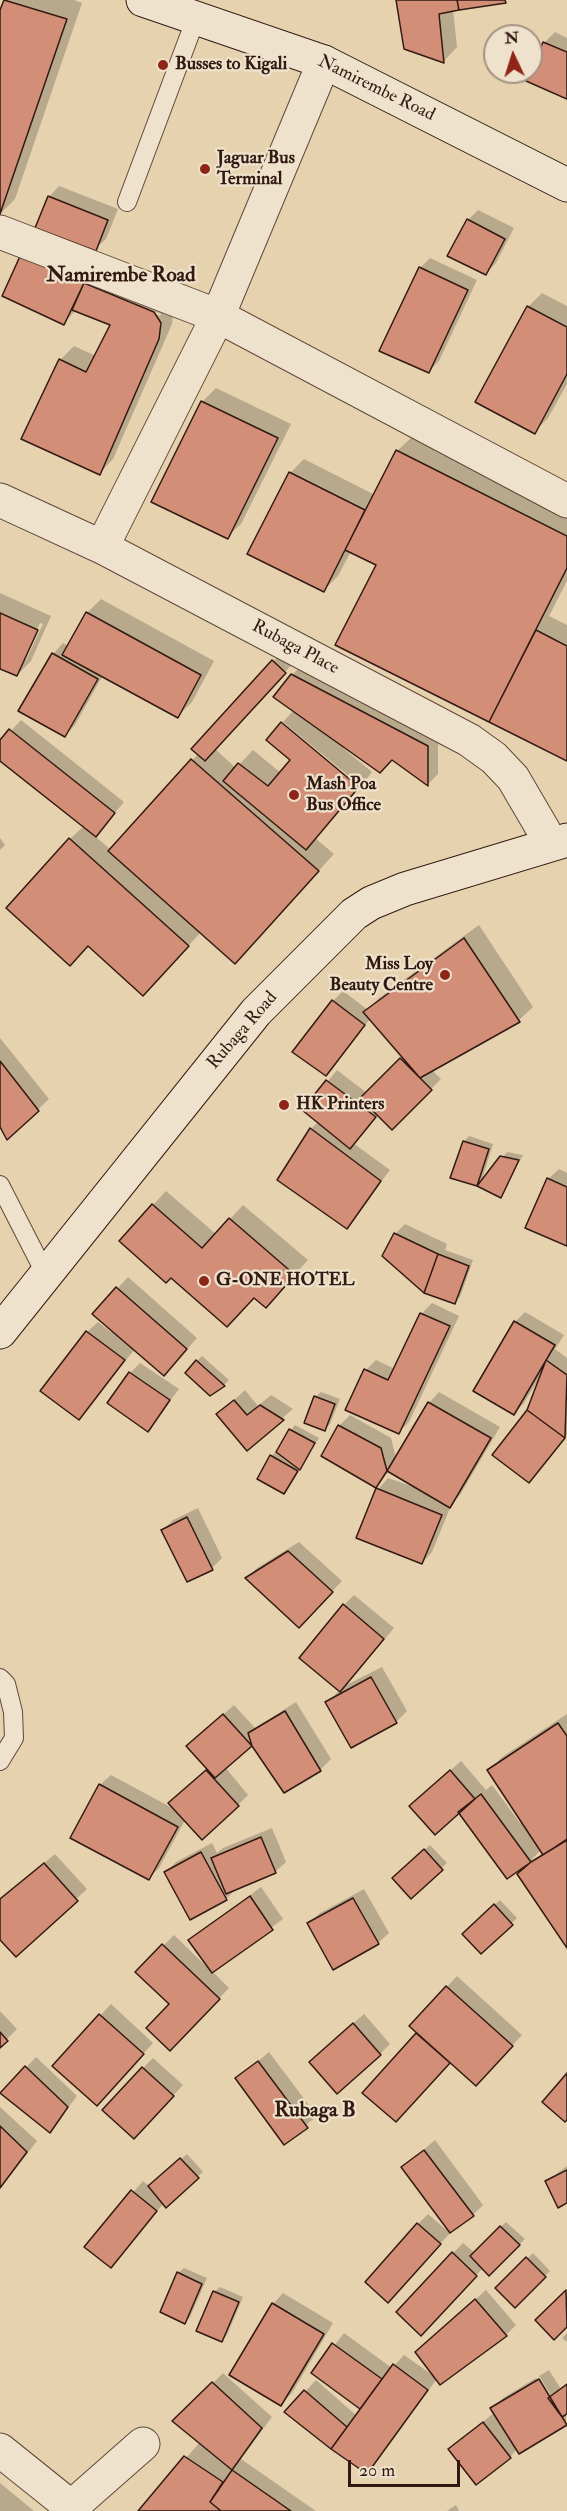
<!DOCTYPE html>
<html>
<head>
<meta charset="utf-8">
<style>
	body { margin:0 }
	#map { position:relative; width:567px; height:2511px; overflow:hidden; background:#e7d2b0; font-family:"IM FELL Double Pica",serif }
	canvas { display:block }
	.north { position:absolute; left:483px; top:24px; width:60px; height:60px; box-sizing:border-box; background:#efe2cc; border:2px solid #a39282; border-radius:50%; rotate:356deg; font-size:16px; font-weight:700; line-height:24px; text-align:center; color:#321a12 }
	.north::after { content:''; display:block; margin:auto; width:21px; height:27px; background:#8f2418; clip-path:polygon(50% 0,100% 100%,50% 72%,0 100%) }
	.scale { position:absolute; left:348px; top:2460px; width:112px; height:27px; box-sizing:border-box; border:3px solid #321a12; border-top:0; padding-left:8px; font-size:18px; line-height:21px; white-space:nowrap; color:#321a12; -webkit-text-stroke:4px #efe2cc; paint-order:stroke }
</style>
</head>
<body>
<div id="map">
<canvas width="567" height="2511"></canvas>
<div class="north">N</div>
<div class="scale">20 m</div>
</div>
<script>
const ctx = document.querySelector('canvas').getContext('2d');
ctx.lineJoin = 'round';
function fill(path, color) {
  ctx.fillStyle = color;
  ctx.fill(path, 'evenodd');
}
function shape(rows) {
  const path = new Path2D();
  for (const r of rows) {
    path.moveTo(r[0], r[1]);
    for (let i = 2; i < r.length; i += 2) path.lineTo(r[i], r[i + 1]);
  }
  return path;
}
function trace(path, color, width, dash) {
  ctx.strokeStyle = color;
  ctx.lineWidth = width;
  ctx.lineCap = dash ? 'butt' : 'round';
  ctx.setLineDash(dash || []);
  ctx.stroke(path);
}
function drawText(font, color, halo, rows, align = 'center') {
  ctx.font = font + ' "IM FELL Double Pica",serif';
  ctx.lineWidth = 4.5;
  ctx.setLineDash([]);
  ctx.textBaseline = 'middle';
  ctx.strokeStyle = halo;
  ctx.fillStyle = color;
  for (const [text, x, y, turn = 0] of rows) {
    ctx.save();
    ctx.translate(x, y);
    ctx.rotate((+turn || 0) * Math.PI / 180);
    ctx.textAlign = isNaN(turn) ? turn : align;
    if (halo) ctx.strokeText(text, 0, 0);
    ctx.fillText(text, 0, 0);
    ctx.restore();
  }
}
fill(shape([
	[5,0,74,0,82,3,15,199,0,214,0,15],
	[397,0,506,0,453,10,457,47,444,61],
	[555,32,567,38,567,98,544,43],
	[59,186,118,209,106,239,95,249,49,197],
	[478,210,514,228,496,263,486,273,468,220],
	[22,255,174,308,172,324,113,459,100,473,60,360,74,346,96,356,112,324,76,310,64,323],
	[89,283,161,314,160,316,89,287],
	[430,258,477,280,439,361,428,372,420,268],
	[542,293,567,306,567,384,548,418,534,432,528,307],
	[216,388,291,424,241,524,227,537,153,502,202,402],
	[414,435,567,512,567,581,549,616,567,625,567,760,337,645,378,564,351,551,338,576,324,590,290,473,304,459,375,495,397,451],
	[0,593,51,616,31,661,17,675,0,667],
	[40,623,43,624,26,660,23,660],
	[101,599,214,661,192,702,178,716,103,675,75,725,65,736,53,654,63,643,68,646,87,613],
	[283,651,295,661,215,749,236,768,253,750,281,773,292,760,281,724,359,788,315,838,334,854,235,962,201,932,157,980,70,839,84,826,0,759,0,743,21,720,124,802,95,836,111,850,199,753,193,748],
	[302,665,438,736,438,774,428,784,393,758,344,746,343,748,372,772,361,786,283,722,294,710,292,675],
	[0,838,5,845,0,850],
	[479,925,533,1007,519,1020,432,1070,441,1079,392,1128,378,1115,353,1143,390,1170,347,1227,311,1129,318,1122,304,1110,337,1070,367,1093,406,1054,371,1018,325,1074,333,1001,343,991,368,1010,379,998],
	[0,1038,49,1099,8,1138,0,1125],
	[469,1136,493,1144,481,1183,507,1152,523,1155,501,1196,452,1177,464,1141],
	[559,1169,567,1173,567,1245,548,1179],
	[166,1191,216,1234,243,1205,308,1260,279,1292,254,1296,171,1276,153,1205],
	[405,1224,447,1244,445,1250,473,1260,460,1297,454,1302,395,1234],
	[128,1277,197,1338,174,1364,135,1349,79,1418,87,1332,98,1322,111,1332,113,1330,94,1314],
	[432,1303,459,1316,409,1422,399,1432,366,1370,376,1360,395,1369,421,1314],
	[525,1312,564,1335,555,1349,567,1358,567,1435,529,1481,529,1410,540,1377,524,1403,514,1413,515,1322],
	[202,1356,229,1380,224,1385,197,1361],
	[140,1363,179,1389,148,1430,130,1373],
	[245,1390,258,1406,271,1395,293,1409,247,1448,219,1414],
	[321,1392,340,1399,330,1424,324,1430,315,1397],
	[439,1392,500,1427,460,1495,452,1503,432,1552,422,1563,358,1537,378,1489,388,1478,423,1490,389,1471,376,1486,339,1426,350,1415,391,1438,396,1458,429,1403],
	[295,1425,319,1438,284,1492,272,1456],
	[198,1508,222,1558,212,1568,163,1530,173,1520],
	[299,1542,342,1581,309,1616,247,1578,257,1568],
	[354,1595,394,1628,346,1685,382,1667,407,1711,396,1722,327,1702,340,1690,344,1605],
	[296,1702,331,1759,320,1770,285,1791,252,1743,225,1767,248,1795,238,1805,185,1820,159,1868,149,1878,100,1785,111,1775,176,1810,181,1793,208,1768,199,1736,234,1705,255,1728],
	[567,1714,567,1945,532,1860,508,1877,458,1810,422,1796,461,1761,486,1790,492,1785,520,1823,522,1821,489,1771,502,1757],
	[541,1850,543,1853,533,1861,532,1859],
	[272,1828,286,1862,275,1872,237,1888,226,1899,166,1872,176,1862,212,1843,217,1853,223,1848],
	[430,1845,447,1863,411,1897,394,1878],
	[55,1854,87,1889,16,1955,0,1938,0,1899],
	[261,1887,283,1919,212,1971,229,1988,170,2049,171,2004,138,1972,174,1935,207,1967,190,1940],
	[364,1889,389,1933,378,1943,333,1968,309,1923,320,1913],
	[500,1900,517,1918,481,1952,464,1934],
	[457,1976,522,2035,486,2074,450,2061,406,2110,364,2093,418,2032,411,2026],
	[111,2004,153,2043,107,2094,54,2066],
	[0,2011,17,2029,0,2046],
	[364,2014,390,2044,380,2054,321,2052],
	[269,2052,317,2116,284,2143,237,2079],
	[36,2057,77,2096,50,2131,2,2093],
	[153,2058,183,2085,144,2127,143,2068],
	[0,2107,37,2141,0,2189],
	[435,2140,483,2205,473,2215,403,2167],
	[187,2154,203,2172,164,2203,111,2266,86,2247,143,2181,150,2187],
	[567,2166,567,2201,547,2181],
	[428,2214,450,2233,398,2290,418,2224],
	[506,2222,525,2239,489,2274,483,2268,431,2324,453,2253,463,2243,475,2253],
	[533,2253,550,2271,515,2306,497,2288],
	[184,2268,207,2278,190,2317,185,2322,178,2273],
	[220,2287,243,2297,227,2335,221,2341,214,2292],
	[486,2290,516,2325,506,2335,437,2379,367,2472,287,2411,316,2380,357,2416,362,2408,313,2373,344,2333,392,2368,404,2355,434,2376,427,2342],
	[283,2293,333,2323,292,2393,281,2404,231,2374,273,2304],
	[567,2333,567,2342,562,2338],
	[549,2370,561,2389,567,2384,566,2424,517,2449,510,2457,450,2449,495,2412,492,2408,503,2398,536,2378,549,2399,552,2397,539,2376],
	[223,2373,272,2417,241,2459,316,2511,140,2511,200,2442,175,2421],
	[0,2483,34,2511,0,2511],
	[456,2505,459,2511,447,2511]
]), '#0003');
const building = shape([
	[4,0,67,19,0,214,0,10,4,0],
	[396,0,457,0,459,10,439,14,444,63,404,49,396,0],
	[457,0,505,0,506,3,459,10,457,0],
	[543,42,567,52,567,99,526,81,543,42],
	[48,196,108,220,96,251,35,228,48,196],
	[467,219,505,239,486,275,447,256,467,219],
	[21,254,84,283,64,325,2,296,21,254],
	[419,267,468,290,429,373,379,351,419,267],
	[84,283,154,312,161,323,159,339,100,475,21,439,59,359,86,372,110,325,72,310,84,283],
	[527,306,567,327,567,374,535,434,475,402,527,306],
	[201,401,278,438,228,539,151,502,201,401],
	[396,450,567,536,567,568,489,722,335,645,376,565,345,550,396,450],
	[289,472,365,510,324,592,247,554,289,472],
	[86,612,201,675,178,718,62,655,86,612],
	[0,613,38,630,17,676,0,669,0,613],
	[536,630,567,646,567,761,489,722,536,630],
	[52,653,98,679,65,737,18,711,52,653],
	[272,660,286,673,205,761,191,749,272,660],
	[291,674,428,746,428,786,392,760,380,773,273,697,291,674],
	[281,722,359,787,306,850,223,781,238,763,268,786,290,760,266,740,281,722],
	[9,729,115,813,96,837,0,761,0,740,9,729],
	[191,759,319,871,235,964,108,851,191,759],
	[69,838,189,946,143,996,88,946,70,966,6,908,69,838],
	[464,938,520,1022,420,1078,363,1012,464,938],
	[332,1000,365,1025,326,1076,292,1052,332,1000],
	[400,1058,432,1090,392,1130,360,1098,400,1058],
	[0,1061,39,1111,7,1140,0,1127,0,1061],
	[326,1080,376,1117,350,1149,302,1110,326,1080],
	[310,1128,381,1181,347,1229,277,1180,310,1128],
	[463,1141,489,1149,477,1186,450,1178,463,1141],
	[500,1156,519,1160,501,1198,477,1186,500,1156],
	[547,1178,567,1187,567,1246,525,1228,547,1178],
	[152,1204,202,1248,229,1218,295,1275,266,1308,254,1298,227,1327,171,1278,166,1283,119,1241,152,1204],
	[394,1233,438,1254,424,1293,382,1256,394,1233],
	[438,1254,469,1266,455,1304,424,1293,438,1254],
	[116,1287,187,1349,164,1376,92,1314,116,1287],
	[420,1313,450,1326,399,1434,345,1410,364,1369,388,1380,420,1313],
	[514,1321,555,1345,514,1415,473,1391,514,1321],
	[86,1331,125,1360,79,1420,40,1391,86,1331],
	[196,1360,225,1386,210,1396,185,1373,196,1360],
	[546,1360,567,1375,565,1438,527,1410,546,1360],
	[129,1372,170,1400,148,1432,107,1403,129,1372],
	[314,1396,335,1404,325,1431,304,1423,314,1396],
	[234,1400,247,1415,260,1405,284,1420,247,1451,216,1414,234,1400],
	[428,1402,491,1438,450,1508,387,1471,428,1402],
	[527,1410,565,1438,529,1483,492,1455,527,1410],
	[338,1425,381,1448,387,1471,376,1488,321,1456,338,1425],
	[289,1429,315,1443,300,1470,276,1452,289,1429],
	[270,1455,298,1471,284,1494,257,1479,270,1455],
	[376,1488,442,1515,422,1564,356,1538,376,1488],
	[187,1517,213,1570,187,1582,161,1530,187,1517],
	[288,1551,333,1592,299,1628,245,1578,288,1551],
	[343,1604,384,1639,340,1692,299,1658,343,1604],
	[371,1677,397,1723,351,1748,325,1702,371,1677],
	[285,1711,321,1771,284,1793,252,1746,248,1733,285,1711],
	[223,1714,252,1746,215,1778,186,1746,223,1714],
	[558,1723,567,1736,567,1839,543,1855,487,1770,558,1723],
	[206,1770,239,1806,202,1840,168,1803,206,1770],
	[450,1770,475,1799,435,1835,409,1806,450,1770],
	[99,1784,178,1827,149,1880,70,1838,99,1784],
	[481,1794,531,1862,507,1879,458,1812,481,1794],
	[261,1837,276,1873,226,1894,211,1858,261,1837],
	[567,1840,567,1948,517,1874,531,1862,567,1840],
	[424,1849,443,1870,411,1899,392,1878,424,1849],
	[201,1852,227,1900,190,1920,164,1872,201,1852],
	[44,1863,78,1901,16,1957,0,1940,0,1899,44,1863],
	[250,1896,273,1930,212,1973,188,1940,250,1896],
	[353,1898,379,1944,333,1970,307,1923,353,1898],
	[494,1904,513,1925,481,1954,462,1934,494,1904],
	[162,1944,220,1999,170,2051,146,2028,169,2004,135,1972,162,1944],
	[446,1986,513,2046,476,2086,409,2026,446,1986],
	[99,2014,144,2054,97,2106,52,2066,99,2014],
	[353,2023,381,2055,337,2094,309,2062,353,2023],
	[0,2032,8,2041,0,2048,0,2032],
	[416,2033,450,2063,396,2122,362,2093,416,2033],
	[258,2061,308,2128,284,2145,235,2078,258,2061],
	[25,2066,68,2107,50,2133,0,2093,25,2066],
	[142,2067,174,2096,134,2139,102,2110,142,2067],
	[567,2073,567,2120,565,2122,542,2102,567,2073],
	[0,2126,27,2152,0,2188,0,2126],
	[424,2150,474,2216,450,2233,401,2167,424,2150],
	[180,2158,199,2178,166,2208,148,2186,180,2158],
	[567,2170,567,2203,558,2208,545,2181,567,2170],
	[131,2190,157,2211,111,2268,84,2247,131,2190],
	[417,2223,441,2244,388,2303,365,2282,417,2223],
	[500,2226,520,2245,489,2276,470,2256,500,2226],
	[452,2252,477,2276,421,2336,396,2312,452,2252],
	[526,2257,546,2277,515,2308,495,2288,526,2257],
	[177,2272,202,2284,185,2324,160,2312,177,2272],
	[566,2290,567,2327,554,2340,535,2320,566,2290],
	[213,2291,239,2302,222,2342,196,2331,213,2291],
	[475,2299,507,2336,440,2385,415,2352,475,2299],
	[272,2303,324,2334,281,2406,229,2375,272,2303],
	[332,2343,382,2379,360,2409,311,2373,332,2343],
	[393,2364,428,2390,367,2474,331,2449,393,2364],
	[539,2379,567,2425,519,2454,490,2408,539,2379],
	[212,2382,262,2428,232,2470,172,2421,212,2382],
	[567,2384,567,2414,562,2417,548,2398,567,2384],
	[304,2390,347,2427,331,2449,284,2412,304,2390],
	[483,2422,511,2458,476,2485,448,2449,483,2422],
	[184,2456,223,2482,210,2502,221,2511,138,2511,184,2456],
	[232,2470,291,2511,221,2511,210,2502,232,2470]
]);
fill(building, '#d28e76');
trace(building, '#321a12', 1.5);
const service = shape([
	[127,202,196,18],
	[0,1185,46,1275],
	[0,1678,6,1684,13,1712,14,1738,0,1761]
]);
const minor = shape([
	[0,232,218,316,567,501],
	[0,500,102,547,469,740,494,758,513,778,551,843],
	[102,547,218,316,324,62],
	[0,2450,71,2507],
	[67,2511,143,2444]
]);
const secondary = shape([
	[143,0,324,62,567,185],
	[0,1332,256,1012,354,914,371,903,405,889,567,840]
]);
trace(service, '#5f483a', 20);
trace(minor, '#5f483a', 35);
trace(secondary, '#321a12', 35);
trace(service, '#efe2cc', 18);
trace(minor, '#efe2cc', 33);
trace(secondary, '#efe2cc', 33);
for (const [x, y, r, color] of [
	[163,65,6,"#8f2418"],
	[205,169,6,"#8f2418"],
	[294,795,6,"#8f2418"],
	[445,975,6,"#8f2418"],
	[284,1105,6,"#8f2418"],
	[204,1281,6,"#8f2418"]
]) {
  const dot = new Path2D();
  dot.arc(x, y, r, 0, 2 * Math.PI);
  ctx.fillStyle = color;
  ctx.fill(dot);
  trace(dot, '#efe2cc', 2);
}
drawText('bold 18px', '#321a12', '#efe2cc', [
	["Busses to Kigali",175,65],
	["Jaguar Bus",217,159],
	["Terminal",217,180],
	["Mash Poa",306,785],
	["Bus Office",306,806],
	["Miss Loy",433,965,"right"],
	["Beauty Centre",433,986,"right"],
	["HK Printers",296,1105],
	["G-ONE HOTEL",216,1281]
], 'left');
drawText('18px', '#321a12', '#efe2cc', [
	["Namirembe Road",376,89,26],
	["Rubaga Place",295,648,28],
	["Rubaga Road",243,1031,-49]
]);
drawText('bold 21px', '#321a12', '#efe2cc', [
	["Namirembe Road",121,276],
	["Rubaga B",315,2111]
]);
</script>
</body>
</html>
